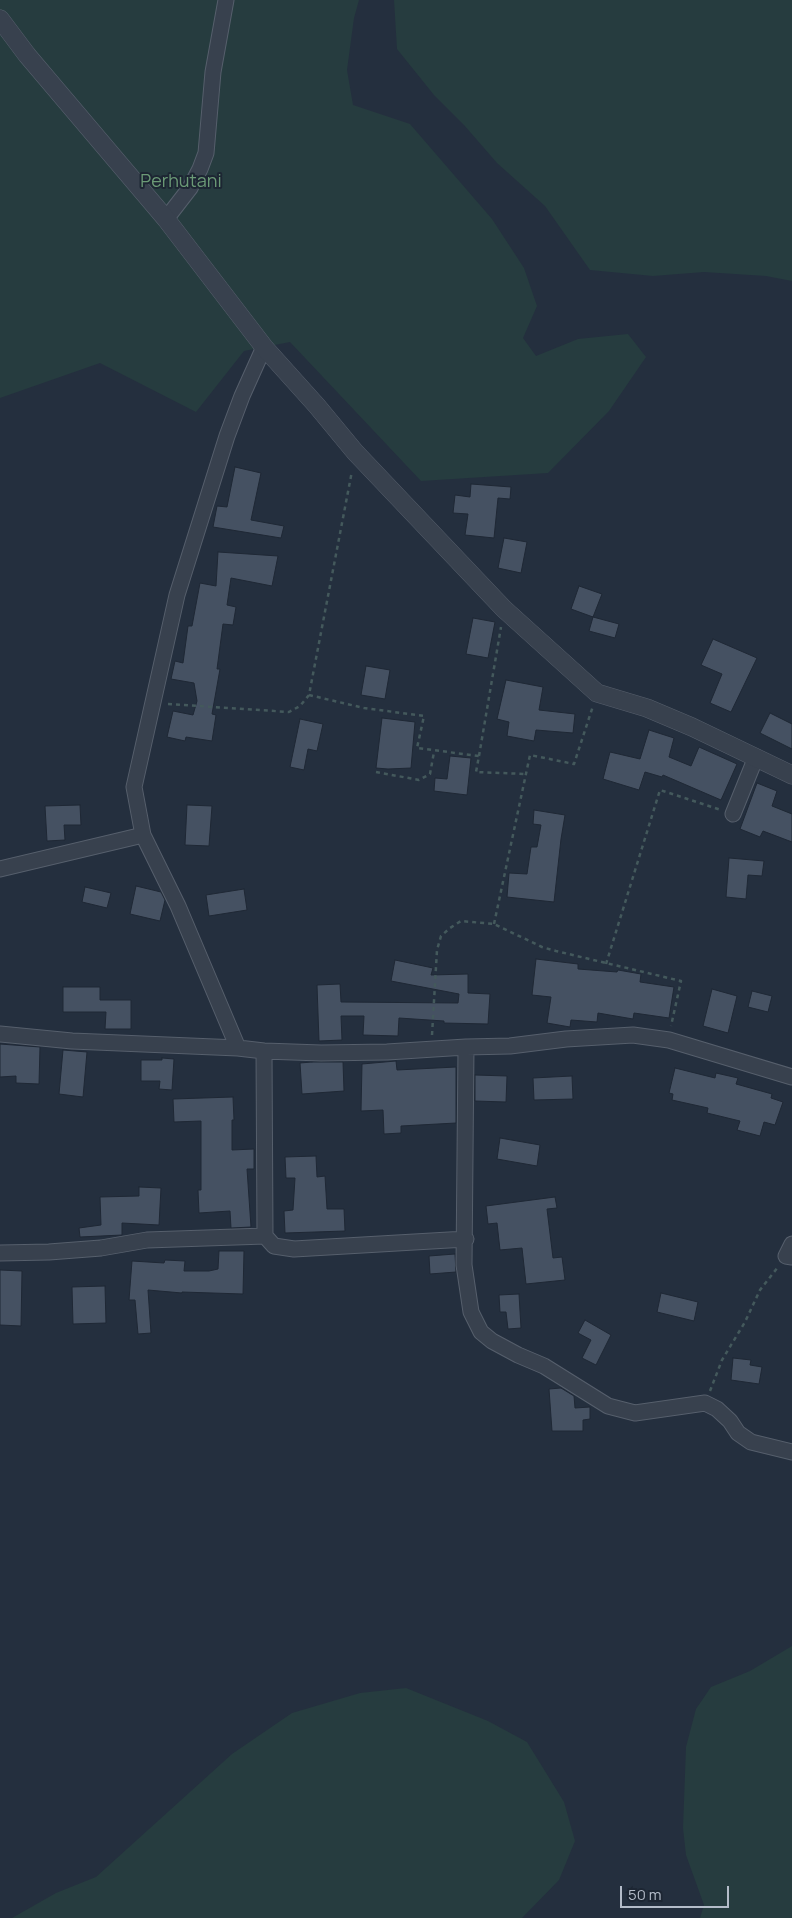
<!DOCTYPE html>
<html>
<head>
<meta charset="utf-8">
<style>
	body { margin:0 }
	#map { position:relative; width:792px; height:1918px; overflow:hidden; background:#242f3e; font-family:Manrope,sans-serif }
	canvas { display:block }
	.scale { position:absolute; left:620px; top:1886px; width:109px; height:22px; box-sizing:border-box; border:2px solid #b4bcc9; border-top:0; padding-left:6px; font-size:15px; line-height:18px; white-space:nowrap; color:#b4bcc9; -webkit-text-stroke:4px #1d2633; paint-order:stroke }
</style>
</head>
<body>
<div id="map">
<canvas width="792" height="1918"></canvas>
<div class="scale">50 m</div>
</div>
<script>
const ctx = document.querySelector('canvas').getContext('2d');
ctx.lineJoin = 'round';
function fill(path, color) {
  ctx.fillStyle = color;
  ctx.fill(path, 'evenodd');
}
function shape(rows) {
  const path = new Path2D();
  for (const r of rows) {
    path.moveTo(r[0], r[1]);
    for (let i = 2; i < r.length; i += 2) path.lineTo(r[i], r[i + 1]);
  }
  return path;
}
function trace(path, color, width, dash) {
  ctx.strokeStyle = color;
  ctx.lineWidth = width;
  ctx.lineCap = dash ? 'butt' : 'round';
  ctx.setLineDash(dash || []);
  ctx.stroke(path);
}
function drawText(font, color, halo, rows, align = 'center') {
  ctx.font = font + ' Manrope,sans-serif';
  ctx.lineWidth = 4;
  ctx.setLineDash([]);
  ctx.textBaseline = 'middle';
  ctx.strokeStyle = halo;
  ctx.fillStyle = color;
  for (const [text, x, y, turn = 0] of rows) {
    ctx.save();
    ctx.translate(x, y);
    ctx.rotate((+turn || 0) * Math.PI / 180);
    ctx.textAlign = isNaN(turn) ? turn : align;
    if (halo) ctx.strokeText(text, 0, 0);
    ctx.fillText(text, 0, 0);
    ctx.restore();
  }
}
fill(shape([
	[0,0,359,0,354,18,347,70,353,105,410,124,492,219,524,268,537,306,523,338,536,356,578,339,628,334,646,357,609,411,548,473,421,481,290,342,244,351,196,412,100,363,0,398],
	[394,0,792,0,792,281,766,276,704,272,653,276,590,270,545,206,497,163,464,125,434,95,397,49],
	[792,1646,792,1918,700,1918,704,1905,686,1855,683,1828,686,1747,696,1709,711,1687,750,1671],
	[406,1688,488,1721,527,1742,564,1802,575,1841,559,1880,522,1918,12,1918,56,1893,96,1877,232,1754,292,1713,360,1693]
]), '#263c3f');
const building = shape([
	[235,467,261,473,251,520,284,526,281,538,213,527,217,506,227,507,235,467],
	[471,484,511,487,510,499,498,498,494,538,465,535,468,514,453,513,455,495,470,497,471,484],
	[504,538,527,542,521,573,498,568,504,538],
	[218,552,278,556,272,586,231,578,227,605,236,607,233,625,223,624,217,669,220,669,212,714,216,715,212,741,186,737,185,741,167,737,173,711,193,715,197,701,194,683,171,679,175,661,183,663,188,626,192,626,200,583,216,586,218,552],
	[579,586,602,594,593,617,571,609,579,586],
	[593,617,619,624,615,638,589,631,593,617],
	[473,618,495,622,488,658,466,654,473,618],
	[713,639,757,658,731,712,710,703,722,674,701,665,713,639],
	[366,666,390,670,385,699,361,695,366,666],
	[506,680,543,687,539,710,575,714,573,733,536,730,534,741,507,736,509,722,497,719,506,680],
	[770,713,792,724,792,749,760,733,770,713],
	[382,718,415,722,411,768,388,769,376,768,382,718],
	[300,719,323,724,317,751,308,749,304,770,290,767,300,719],
	[649,730,674,738,669,757,691,766,699,747,737,764,721,800,663,775,662,777,645,772,639,790,603,779,610,752,640,759,649,730],
	[450,756,471,758,467,795,434,791,435,778,447,779,450,756],
	[757,783,777,791,772,806,792,814,792,842,763,831,760,837,740,829,757,783],
	[80,805,81,825,64,825,65,840,47,841,45,806,80,805],
	[187,805,212,806,209,846,185,845,187,805],
	[534,810,565,815,561,839,554,902,507,897,509,873,527,874,531,847,537,847,541,825,533,824,534,810],
	[729,858,764,861,762,876,748,875,746,899,726,897,729,858],
	[136,886,161,892,165,900,160,921,130,914,136,886],
	[85,887,111,893,107,908,82,902,85,887],
	[244,889,247,910,209,916,206,895,244,889],
	[536,959,578,964,578,969,617,972,618,970,641,974,640,982,674,987,669,1018,634,1013,633,1019,598,1013,597,1022,571,1020,570,1027,547,1023,551,997,532,995,536,959],
	[395,960,433,968,431,975,468,974,468,993,490,994,488,1024,444,1023,444,1021,399,1018,398,1036,363,1035,364,1016,341,1016,342,1040,319,1041,317,985,340,984,341,1002,458,1003,459,994,391,981,395,960],
	[63,987,100,987,100,1000,131,1000,131,1029,105,1029,106,1012,63,1012,63,987],
	[712,989,737,996,728,1033,703,1026,712,989],
	[752,991,772,996,768,1012,748,1007,752,991],
	[0,1044,40,1047,39,1084,16,1083,16,1076,0,1077,0,1044],
	[63,1050,87,1052,83,1097,59,1094,63,1050],
	[162,1058,174,1059,172,1090,159,1089,160,1081,141,1081,141,1060,162,1060,162,1058],
	[396,1061,397,1070,456,1067,456,1123,401,1126,401,1133,384,1134,383,1110,361,1111,362,1064,396,1061],
	[312,1062,343,1062,344,1091,302,1094,300,1063,312,1062],
	[675,1068,715,1078,716,1073,738,1078,736,1084,772,1094,771,1098,783,1102,775,1125,764,1122,760,1136,737,1130,740,1121,707,1113,708,1108,672,1100,673,1094,669,1093,675,1068],
	[475,1075,507,1076,506,1102,475,1101,475,1075],
	[572,1076,573,1099,534,1100,533,1078,572,1076],
	[233,1097,234,1120,232,1120,232,1150,254,1149,254,1169,247,1169,251,1227,231,1228,230,1211,199,1213,198,1190,201,1190,201,1121,174,1122,173,1099,233,1097],
	[500,1138,540,1145,537,1166,497,1159,500,1138],
	[316,1156,317,1177,325,1176,327,1209,344,1209,345,1231,285,1233,284,1211,293,1210,295,1178,286,1178,285,1157,316,1156],
	[139,1187,161,1188,159,1225,122,1223,122,1235,80,1237,79,1228,101,1225,100,1197,139,1196,139,1187],
	[555,1197,557,1208,547,1209,553,1258,562,1257,565,1280,526,1284,522,1248,500,1250,497,1223,488,1224,486,1206,555,1197],
	[219,1251,244,1251,243,1294,182,1292,182,1293,148,1290,151,1333,138,1334,135,1300,129,1300,132,1261,164,1263,165,1260,185,1261,184,1271,209,1271,218,1269,219,1251],
	[455,1254,456,1272,430,1274,429,1256,455,1254],
	[0,1270,22,1271,21,1326,0,1325,0,1270],
	[105,1286,106,1323,73,1324,72,1287,105,1286],
	[661,1293,698,1302,694,1321,657,1312,661,1293],
	[519,1294,521,1328,508,1329,506,1312,500,1312,499,1295,519,1294],
	[585,1320,611,1335,596,1365,582,1358,591,1340,578,1333,585,1320],
	[733,1358,751,1360,750,1365,762,1367,759,1384,731,1380,733,1358],
	[561,1388,574,1396,575,1408,590,1407,590,1419,583,1420,583,1431,552,1431,549,1389,561,1388]
]);
fill(building, '#455162');
trace(building, '#1f2835', 1);
const minor = shape([
	[166,219,190,188,200,169,206,153,213,72,226,0],
	[264,347,242,396,227,436,177,595,134,787,143,835,178,906,238,1048,264,1051,321,1053,387,1052,466,1047,510,1046,566,1039,633,1035,669,1040,792,1077],
	[733,814,756,757],
	[0,869,143,835],
	[0,1034,72,1041,238,1048],
	[466,1047,464,1265,471,1312,481,1332,492,1341,518,1355,544,1366,608,1406,635,1413,705,1403,717,1409,730,1421,738,1433,751,1442,792,1452],
	[265,1236,274,1246,294,1249,466,1239],
	[792,1244,786,1256,792,1257],
	[0,1253,49,1252,101,1248,147,1240,265,1236,264,1051]
]);
const tertiary = shape([
	[0,19,27,55,166,219,264,347,317,406,355,452,504,609,597,693,647,708,692,727,792,775]
]);
trace(minor, '#565f6c', 17);
trace(tertiary, '#565f6c', 19);
trace(shape([
	[309,695,364,708,424,716,417,748,479,756,476,772,525,774],
	[168,704,289,712,300,706,309,695,352,471],
	[479,756,501,627],
	[376,772,419,780,430,774,434,752],
	[494,924,530,755,574,764,593,706],
	[606,964,660,790,721,810],
	[432,1035,437,950,441,936,450,928,461,921,494,924,542,947,556,951,681,981,671,1026],
	[710,1391,722,1360,745,1322,760,1290,778,1267]
]), '#44595c', 2.5, [4, 4]);
trace(minor, '#38414e', 15);
trace(tertiary, '#38414e', 18);
drawText('18px', '#6b9a76', '#1d2633', [
	["Perhutani",181,182]
]);
</script>
</body>
</html>
